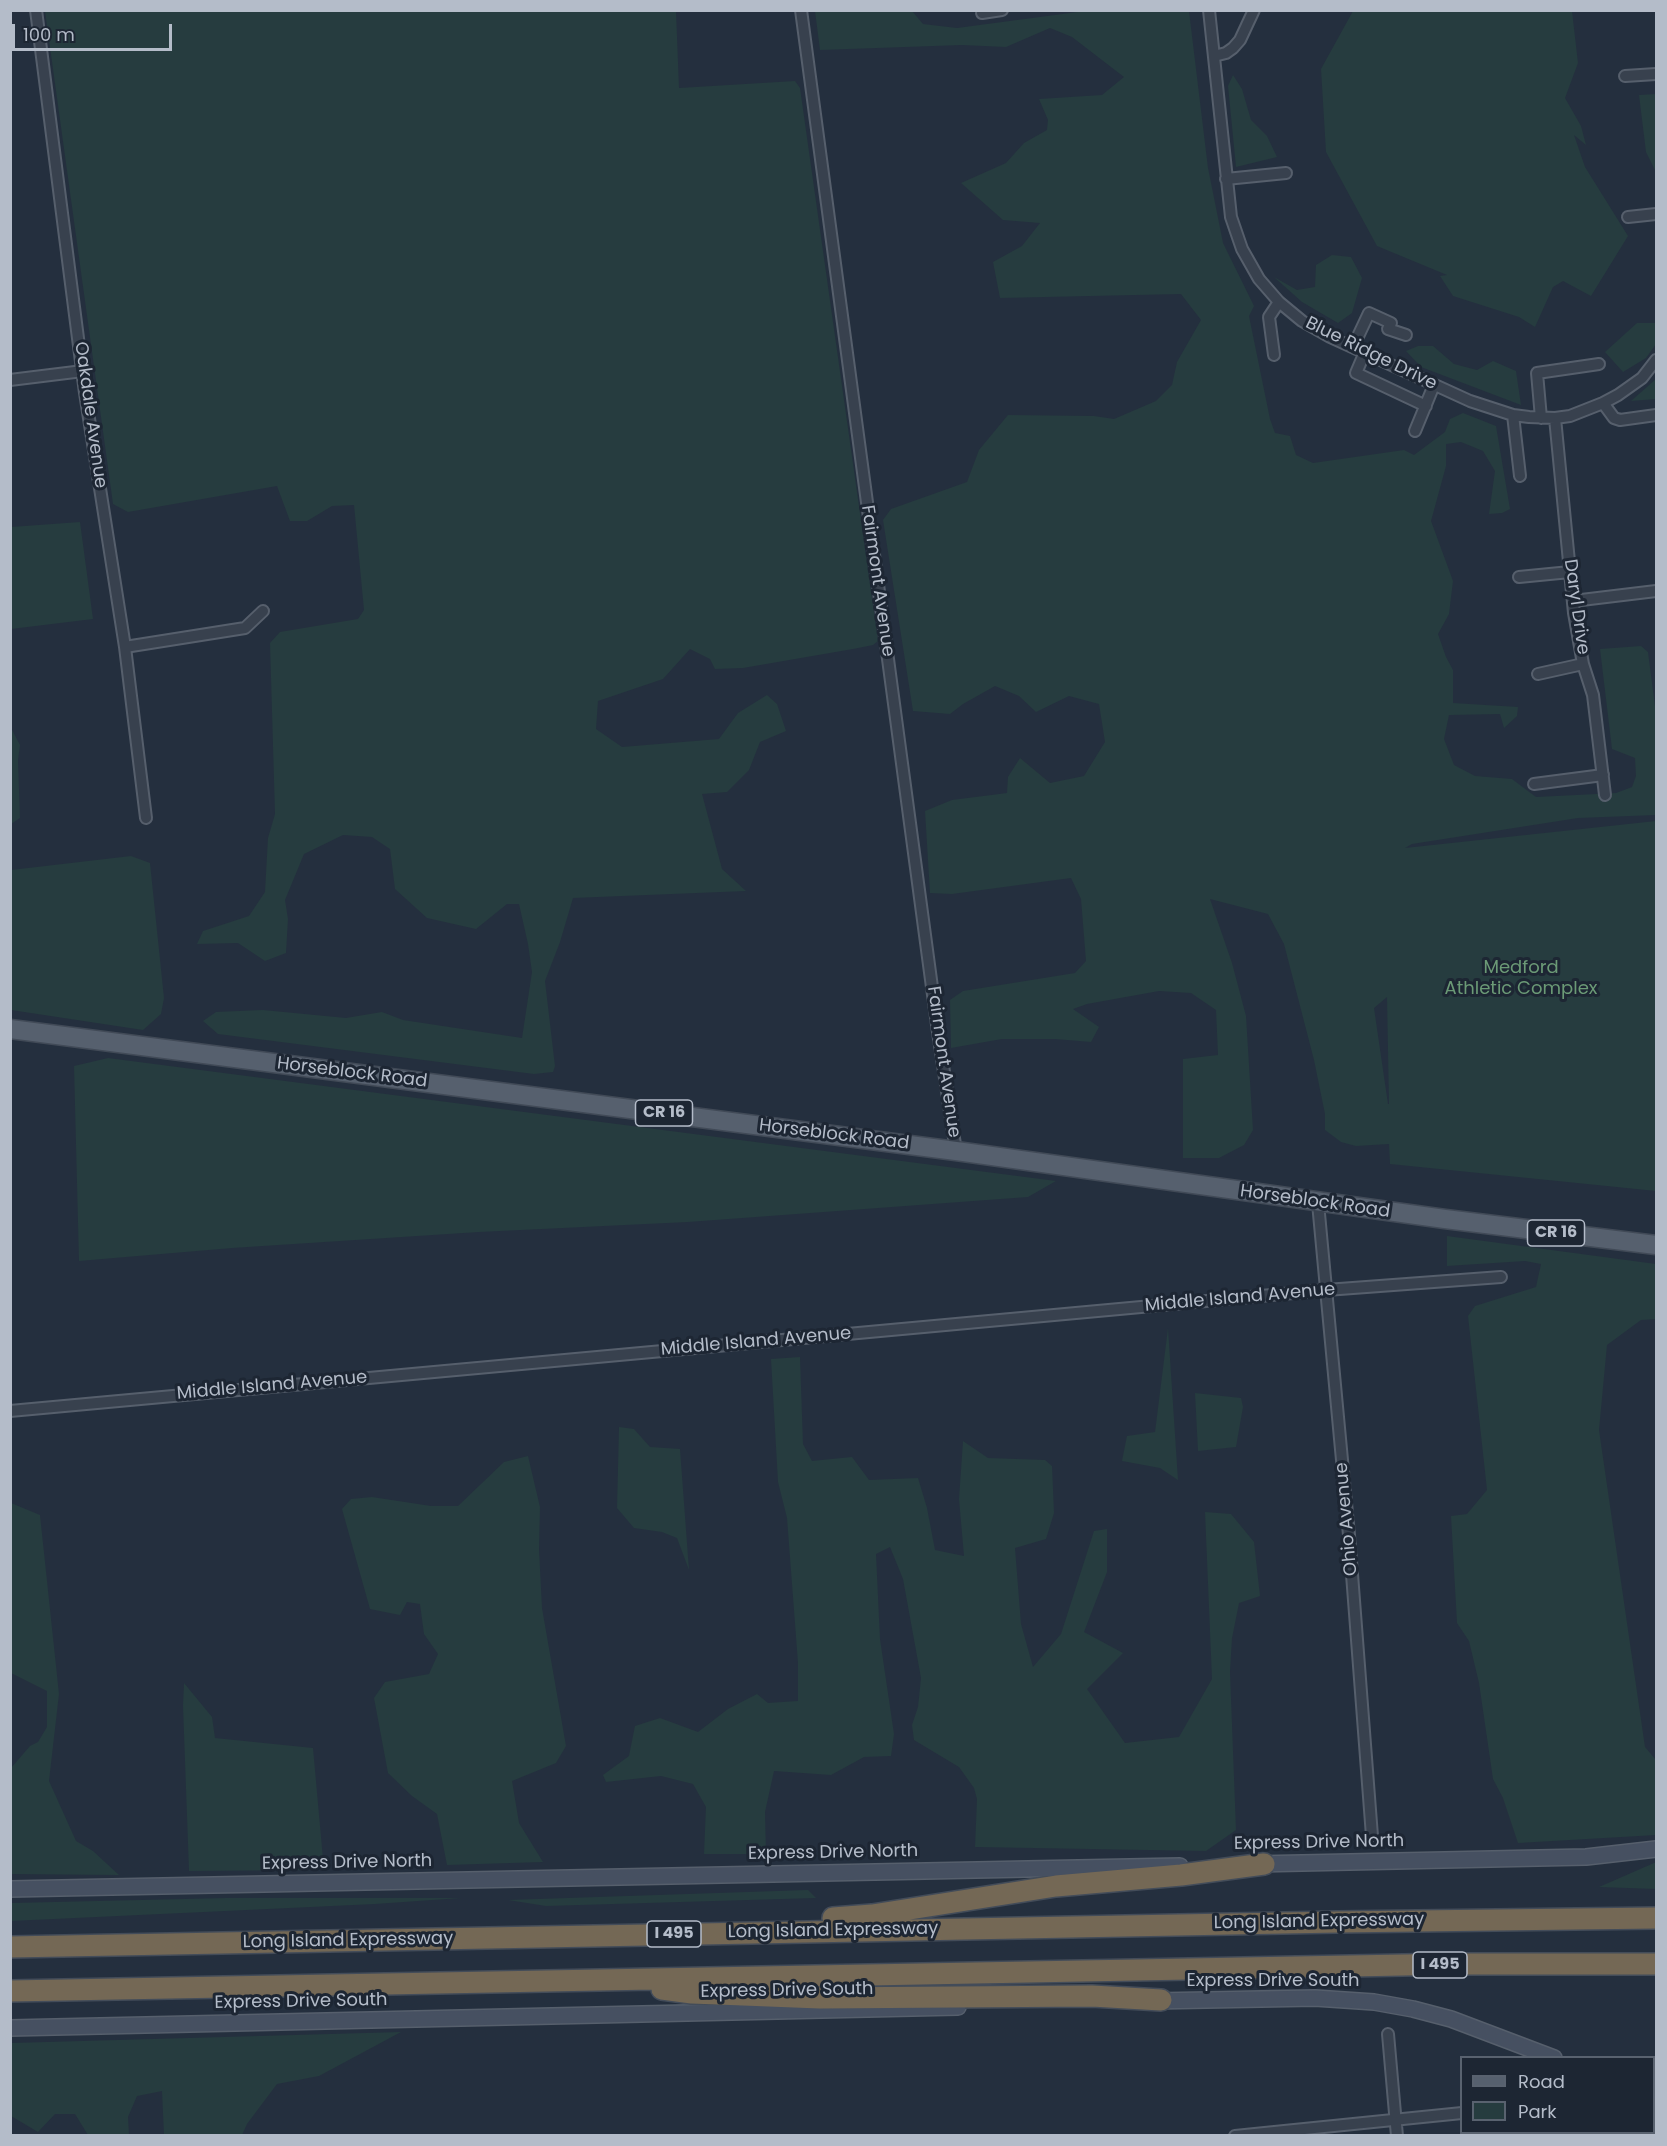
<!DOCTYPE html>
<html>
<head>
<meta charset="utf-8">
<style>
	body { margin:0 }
	#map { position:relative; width:1667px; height:2146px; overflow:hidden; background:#242f3e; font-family:Poppins,sans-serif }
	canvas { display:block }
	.frame { position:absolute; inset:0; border:12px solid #b4bcc9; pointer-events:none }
	.legend { position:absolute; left:1460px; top:2056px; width:195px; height:78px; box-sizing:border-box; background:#1d2633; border:2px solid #59626f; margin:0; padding:8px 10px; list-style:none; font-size:18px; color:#b4bcc9 }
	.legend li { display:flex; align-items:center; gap:12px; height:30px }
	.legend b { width:30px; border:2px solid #59626f }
	.scale { position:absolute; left:12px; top:24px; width:160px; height:27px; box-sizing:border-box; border:3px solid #b4bcc9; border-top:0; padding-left:8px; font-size:18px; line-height:21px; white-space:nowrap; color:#b4bcc9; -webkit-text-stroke:4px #1d2633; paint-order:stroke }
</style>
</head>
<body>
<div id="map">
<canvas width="1667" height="2146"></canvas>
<div class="frame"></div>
<ul class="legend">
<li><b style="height:8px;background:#56606e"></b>Road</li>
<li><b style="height:16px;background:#263c3f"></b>Park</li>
</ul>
<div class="scale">100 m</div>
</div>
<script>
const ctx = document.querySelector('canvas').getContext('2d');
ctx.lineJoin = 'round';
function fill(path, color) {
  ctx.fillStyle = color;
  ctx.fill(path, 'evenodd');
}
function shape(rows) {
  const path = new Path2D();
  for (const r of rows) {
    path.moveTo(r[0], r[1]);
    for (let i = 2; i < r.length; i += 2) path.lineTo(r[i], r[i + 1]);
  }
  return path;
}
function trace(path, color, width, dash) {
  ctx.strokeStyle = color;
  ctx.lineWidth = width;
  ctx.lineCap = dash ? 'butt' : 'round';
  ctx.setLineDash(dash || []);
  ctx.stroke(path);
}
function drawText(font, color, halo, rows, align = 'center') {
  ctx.font = font + ' Poppins,sans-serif';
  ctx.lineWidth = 6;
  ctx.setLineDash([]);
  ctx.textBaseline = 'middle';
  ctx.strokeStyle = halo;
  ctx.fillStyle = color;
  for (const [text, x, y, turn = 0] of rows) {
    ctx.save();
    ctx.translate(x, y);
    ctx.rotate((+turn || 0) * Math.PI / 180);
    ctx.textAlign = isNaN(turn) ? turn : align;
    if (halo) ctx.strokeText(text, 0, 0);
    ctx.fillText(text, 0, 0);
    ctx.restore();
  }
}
fill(shape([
	[45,11,676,11,679,88,795,81,800,88,878,641,873,645,853,649,743,668,715,669,710,659,690,649,663,679,598,701,596,729,622,747,719,739,738,713,767,695,777,704,786,731,760,742,749,770,727,792,702,794,722,869,746,891,573,898,560,942,545,981,555,1066,553,1072,534,1074,218,1034,203,1021,216,1012,263,1010,346,1018,382,1012,403,1020,522,1038,532,972,528,944,519,904,507,904,476,929,427,918,395,889,390,849,372,837,343,835,304,854,285,900,288,919,286,953,265,961,238,943,197,944,203,931,249,916,265,892,268,838,275,814,270,643,280,632,358,619,364,610,354,505,332,506,307,521,290,521,277,486,128,512,113,504],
	[815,11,912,11,923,24,957,28,1085,11,1189,11,1208,168,1223,243,1254,306,1249,316,1270,419,1275,433,1290,436,1296,455,1313,463,1404,450,1414,455,1445,432,1450,419,1463,413,1496,426,1510,509,1502,513,1489,514,1495,471,1483,451,1461,442,1446,444,1446,466,1431,521,1453,581,1449,614,1438,634,1446,657,1453,670,1453,703,1518,707,1517,716,1504,728,1500,714,1449,715,1444,739,1454,765,1475,776,1512,779,1536,797,1616,793,1632,787,1636,776,1635,758,1612,749,1600,649,1641,646,1648,652,1656,714,1656,815,1578,818,1412,844,1405,848,1656,821,1656,1191,1390,1164,1389,1144,1356,1146,1341,1142,1325,1130,1325,1114,1314,1060,1284,944,1268,914,1210,899,1232,963,1246,1016,1253,1130,1244,1145,1219,1158,1183,1158,1183,1059,1218,1055,1216,1010,1191,993,1159,991,1087,1004,1073,1009,1099,1027,1091,1042,1055,1039,1002,1039,951,1048,950,1000,963,991,1075,973,1086,961,1081,899,1071,878,952,894,930,893,925,811,952,800,1007,793,1008,777,1020,758,1050,783,1084,776,1105,742,1099,704,1069,696,1036,712,1019,696,995,686,963,704,950,714,913,711,883,520,891,509,967,482,979,450,1008,415,1094,416,1114,419,1156,401,1172,385,1177,362,1201,320,1181,294,1000,298,993,262,1022,246,1040,223,1003,220,961,183,1006,163,1024,143,1047,130,1048,120,1039,99,1102,95,1124,77,1072,37,1050,28,1006,47,962,45,820,50],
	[1387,997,1389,1104,1388,1104,1374,1008],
	[1353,11,1572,11,1578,63,1565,98,1581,126,1586,145,1574,135,1585,167,1628,236,1591,296,1563,281,1553,287,1535,327,1519,317,1453,296,1440,276,1447,275,1377,246,1326,152,1321,69],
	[1233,75,1242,89,1251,120,1267,136,1277,157,1236,167,1228,86],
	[1656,94,1656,172,1646,152,1639,95],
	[1332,255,1351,257,1362,278,1352,313,1338,323,1302,302,1274,277,1297,290,1315,287,1316,265],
	[1637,323,1656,323,1656,344,1646,358,1623,372,1605,352],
	[1418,346,1433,346,1454,364,1477,370,1493,361,1516,371,1521,405,1421,367,1406,351],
	[1656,379,1656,399,1631,401],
	[80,522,93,619,11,629,11,527],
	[10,726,20,745,18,760,20,818,11,824],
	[131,856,150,863,164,998,161,1014,143,1030,11,1010,11,870],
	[108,1058,1056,1181,1028,1197,688,1222,479,1232,232,1248,79,1261,74,1066],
	[1447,1236,1656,1264,1656,1319,1641,1320,1607,1345,1599,1430,1645,1747,1656,1760,1656,1835,1518,1843,1503,1798,1493,1779,1479,1683,1469,1641,1457,1623,1451,1516,1467,1514,1487,1490,1468,1316,1475,1306,1536,1287,1541,1264,1525,1261,1447,1266],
	[1168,1328,1178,1480,1160,1468,1122,1461,1127,1436,1155,1432],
	[800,1357,803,1444,812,1461,852,1457,869,1480,918,1478,927,1508,935,1550,964,1556,959,1499,963,1441,988,1458,1045,1460,1052,1466,1054,1513,1046,1539,1015,1548,1021,1624,1033,1667,1061,1634,1094,1531,1107,1529,1107,1572,1084,1632,1123,1653,1087,1689,1125,1743,1179,1737,1212,1679,1205,1512,1231,1514,1254,1542,1260,1596,1239,1603,1232,1638,1230,1672,1236,1830,1206,1851,975,1847,977,1799,974,1788,959,1767,914,1740,912,1725,918,1707,921,1678,903,1579,890,1547,876,1554,880,1639,894,1734,891,1756,864,1757,831,1775,774,1771,765,1812,766,1854,704,1854,706,1807,693,1784,661,1776,606,1782,603,1775,629,1756,635,1726,660,1718,698,1732,728,1709,757,1694,768,1703,798,1701,798,1663,787,1518,778,1482,771,1359],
	[1195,1393,1241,1398,1243,1407,1236,1447,1198,1451],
	[619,1427,634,1429,650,1447,680,1449,689,1570,677,1538,662,1532,634,1528,617,1508],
	[528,1456,540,1507,539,1549,542,1608,566,1746,556,1763,512,1781,519,1823,543,1862,447,1865,437,1814,412,1796,388,1773,374,1698,385,1682,429,1674,438,1654,424,1634,420,1604,407,1602,400,1615,370,1609,342,1509,351,1499,372,1497,431,1506,458,1506,504,1462],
	[11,1503,40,1515,59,1694,49,1781,76,1841,93,1851,119,1875,11,1874,11,1768,30,1746,38,1742,47,1727,47,1691,11,1673],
	[184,1683,212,1717,215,1738,313,1748,324,1870,189,1871,183,1706],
	[1654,1863,1656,1863,1656,1889,1599,1887],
	[808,1890,816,1898,546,1906,508,1900],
	[227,1898,461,1898,375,1904,11,1921,11,1903],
	[401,2032,319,2076,277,2084,247,2124,242,2135,164,2135,162,2091,137,2096,128,2117,129,2135,88,2135,75,2114,55,2114,38,2132,11,2116,11,2043]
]), '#263c3f');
const street = shape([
	[36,10,85,393,125,647,146,818],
	[801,10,938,1032,956,1151],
	[1209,10,1231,217,1242,249,1259,279,1279,302,1302,321,1330,337,1470,401,1513,415,1529,417,1555,418,1570,416,1603,403,1618,395,1642,378,1656,360],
	[982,13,1002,10],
	[1214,56,1226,53,1233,48,1240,40,1254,10],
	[1625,76,1656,74],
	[1226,179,1286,173],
	[1628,217,1656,214],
	[1353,347,1369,313,1391,323,1388,329,1406,335],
	[1365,352,1356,373,1426,406],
	[1274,355,1269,317,1279,302],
	[10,380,83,371],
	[1603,403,1614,418,1620,420,1656,415],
	[1513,415,1520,476],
	[1541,418,1537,373,1599,364],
	[1555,418,1574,613,1583,664,1593,695,1605,795],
	[1415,431,1434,385],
	[1519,577,1570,572],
	[1573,601,1656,591],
	[125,647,245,628,263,611],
	[1538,674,1583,664],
	[1534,784,1603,775],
	[1318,1203,1349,1535,1372,1836],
	[10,1411,1326,1290,1501,1277],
	[1388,2034,1397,2136],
	[1575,2132,1579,2136],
	[1235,2136,1462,2113]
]);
const secondary = shape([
	[1255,1864,1586,1857,1656,1849],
	[10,1889,1180,1866],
	[1153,2001,1315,1998,1374,2002,1413,2009,1451,2019,1554,2058],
	[10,2028,958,2007],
	[1654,2080,1656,2080]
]);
const primary = shape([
	[10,1029,956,1151,1445,1219,1656,1245]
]);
const highway = shape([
	[833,1918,872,1915,1056,1886,1181,1875,1264,1864],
	[10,1947,1337,1922,1656,1918],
	[662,1989,692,1993,820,1998,1092,1996,1161,2000],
	[10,1991,1457,1964,1656,1964]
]);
trace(street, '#565f6c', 14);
trace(secondary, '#565f6c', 18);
trace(primary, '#414a57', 21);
trace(highway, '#434c59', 24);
trace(street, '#38414e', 10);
trace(secondary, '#465061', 15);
trace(primary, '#56606e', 18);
trace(highway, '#746855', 21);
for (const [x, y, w] of [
	[664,1113,57],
	[1556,1233,57],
	[674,1934,54],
	[1440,1965,54]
]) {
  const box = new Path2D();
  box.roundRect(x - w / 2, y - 13, w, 26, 4.5);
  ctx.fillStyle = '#1d2633';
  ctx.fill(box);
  trace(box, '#b4bcc9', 1.5);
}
drawText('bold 16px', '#b4bcc9', null, [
	["CR 16",664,1113],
	["CR 16",1556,1233],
	["I 495",674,1934],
	["I 495",1440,1965]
]);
drawText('18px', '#b4bcc9', '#1d2633', [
	["Blue Ridge Drive",1371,354,26],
	["Oakdale Avenue",90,415,82],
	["Fairmont Avenue",877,581,82],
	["Daryl Drive",1576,607,82],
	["Fairmont Avenue",943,1062,82],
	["Horseblock Road",352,1073,7],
	["Horseblock Road",834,1135,7],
	["Horseblock Road",1315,1202,8],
	["Middle Island Avenue",1240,1298,-5],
	["Middle Island Avenue",756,1342,-5],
	["Middle Island Avenue",272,1386,-5],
	["Ohio Avenue",1347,1519,-95],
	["Express Drive North",1319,1843,-1],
	["Express Drive North",833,1853,-1],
	["Express Drive North",347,1863,-1],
	["Long Island Expressway",1319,1922,-1],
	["Long Island Expressway",833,1931,-1],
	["Long Island Expressway",348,1941,-1],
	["Express Drive South",1273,1981],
	["Express Drive South",787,1991,-1],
	["Express Drive South",301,2002,-1]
]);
drawText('18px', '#6b9a76', '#1d2633', [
	["Medford",1521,968],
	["Athletic Complex",1521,989]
]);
</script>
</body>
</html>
